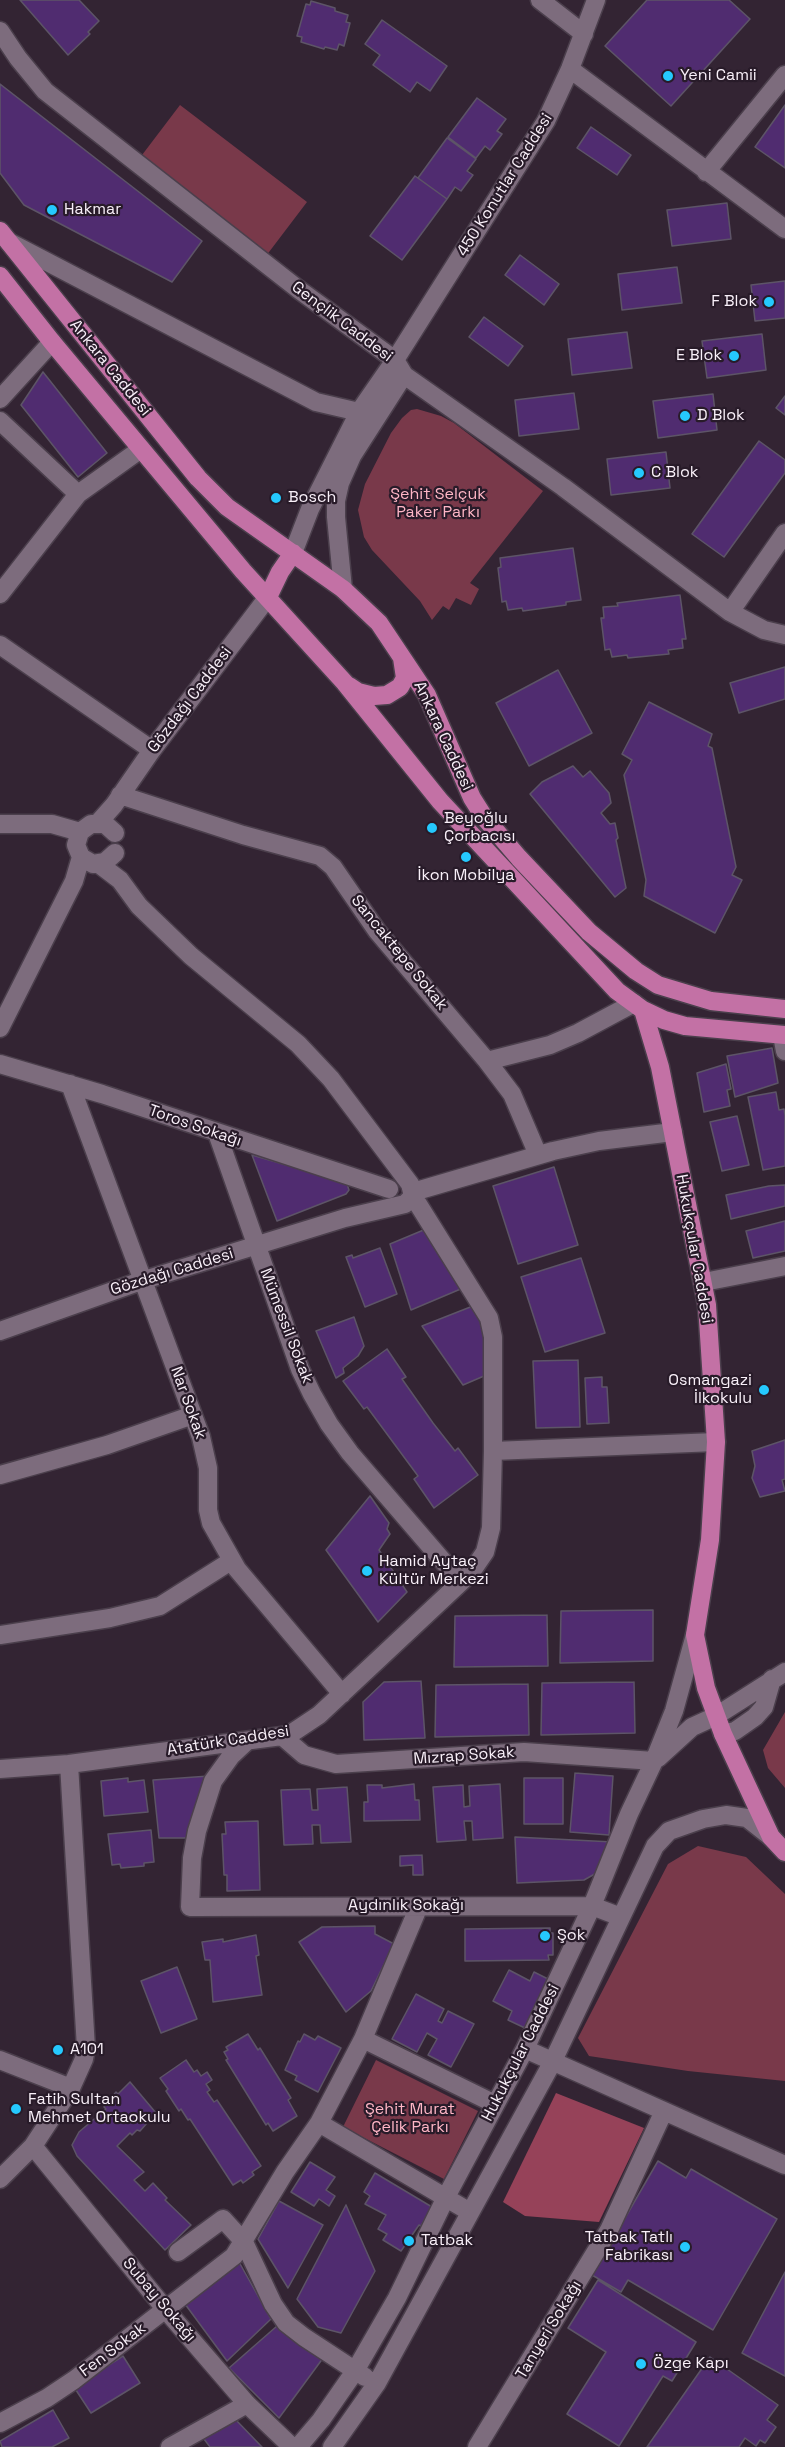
<!DOCTYPE html>
<html>
<head>
<meta charset="utf-8">
<style>
	body { margin:0 }
	canvas { display:block; background:#332433 }
</style>
</head>
<body>
<canvas width="785" height="2447"></canvas>
<script>
const ctx = document.querySelector('canvas').getContext('2d');
ctx.lineJoin = 'round';
function fill(path, color) {
  ctx.fillStyle = color;
  ctx.fill(path, 'evenodd');
}
function shape(rows) {
  const path = new Path2D();
  for (const r of rows) {
    path.moveTo(r[0], r[1]);
    for (let i = 2; i < r.length; i += 2) path.lineTo(r[i], r[i + 1]);
  }
  return path;
}
function trace(path, color, width, dash) {
  ctx.strokeStyle = color;
  ctx.lineWidth = width;
  ctx.lineCap = dash ? 'butt' : 'round';
  ctx.setLineDash(dash || []);
  ctx.stroke(path);
}
function drawText(font, color, halo, rows, align = 'center') {
  ctx.font = font + ' "Space Grotesk",sans-serif';
  ctx.lineWidth = 4.5;
  ctx.setLineDash([]);
  ctx.textBaseline = 'middle';
  ctx.strokeStyle = halo;
  ctx.fillStyle = color;
  for (const [text, x, y, turn = 0] of rows) {
    ctx.save();
    ctx.translate(x, y);
    ctx.rotate((+turn || 0) * Math.PI / 180);
    ctx.textAlign = isNaN(turn) ? turn : align;
    if (halo) ctx.strokeText(text, 0, 0);
    ctx.fillText(text, 0, 0);
    ctx.restore();
  }
}
fill(shape([
	[180,105,307,202,266,256,139,159],
	[417,409,441,416,454,423,543,491,470,583,479,589,471,605,456,598,449,610,443,606,432,620,420,601,372,550,364,537,358,510,365,484,391,433,402,418,411,410],
	[785,1712,785,1788,768,1768,763,1750],
	[698,1846,746,1857,785,1894,785,2081,688,2071,589,2056,578,2038,668,1864],
	[376,2060,478,2111,444,2179,343,2127]
]), '#79394a');
fill(shape([
	[556,2093,644,2128,599,2222,525,2216,503,2202]
]), '#964259');
const building = shape([
	[20,0,79,0,99,21,88,32,90,34,68,55,20,0],
	[647,0,729,0,750,19,671,106,605,46,647,0],
	[311,1,335,8,335,11,348,15,346,22,350,23,344,46,339,44,337,50,325,47,324,49,301,42,302,37,297,36,306,4,310,5,311,1],
	[382,20,447,66,430,91,417,82,410,92,373,65,380,55,365,44,382,20],
	[0,84,202,241,172,282,24,205,0,173,0,84],
	[477,98,506,119,497,131,502,134,490,150,485,146,476,158,448,137,477,98],
	[785,105,785,168,755,147,785,105],
	[591,127,631,155,617,175,577,148,591,127],
	[447,138,476,159,467,171,473,175,461,191,455,187,447,199,418,178,447,138],
	[415,176,447,199,402,260,370,236,415,176],
	[727,203,731,239,672,246,667,210,727,203],
	[520,255,559,284,544,305,505,275,520,255],
	[677,267,682,303,622,310,618,274,677,267],
	[785,281,785,318,755,321,751,285,785,281],
	[484,317,523,346,508,366,469,337,484,317],
	[627,332,632,368,572,375,568,339,627,332],
	[762,334,766,370,707,378,702,341,762,334],
	[43,372,107,453,78,477,21,405,43,372],
	[574,393,579,429,519,436,515,400,574,393],
	[713,394,717,430,658,438,653,401,713,394],
	[785,396,785,415,776,408,785,396],
	[759,441,785,460,785,473,724,557,692,534,759,441],
	[666,452,670,488,611,495,607,459,666,452],
	[573,548,581,600,566,602,566,605,523,611,522,608,508,610,506,601,502,602,498,568,501,567,500,558,573,548],
	[680,595,686,639,682,639,683,648,668,650,669,654,628,658,627,655,612,657,610,649,605,650,601,618,604,618,603,607,618,606,617,603,680,595],
	[785,667,785,699,739,713,730,683,785,667],
	[558,670,592,733,529,766,496,703,558,670],
	[649,702,712,734,708,746,712,748,736,867,732,875,742,880,715,933,644,896,646,880,624,775,632,760,622,754,649,702],
	[573,766,583,777,590,771,609,793,611,803,601,813,610,824,615,823,618,838,616,840,626,888,615,897,530,794,542,782,573,766],
	[772,1048,778,1083,735,1097,727,1056,772,1048],
	[726,1064,731,1089,727,1090,730,1106,704,1112,697,1073,726,1064],
	[776,1092,779,1110,784,1109,785,1116,785,1166,763,1170,748,1097,776,1092],
	[737,1116,749,1165,722,1171,710,1122,737,1116],
	[252,1155,335,1179,347,1184,349,1190,346,1194,277,1221,252,1155],
	[554,1167,578,1245,518,1264,493,1186,554,1167],
	[785,1185,785,1206,731,1219,726,1195,769,1186,785,1185],
	[785,1221,785,1251,753,1258,746,1231,785,1221],
	[426,1229,463,1288,411,1310,390,1244,426,1229],
	[380,1248,397,1294,365,1307,346,1257,352,1255,353,1258,380,1248],
	[581,1258,605,1333,545,1352,521,1277,581,1258],
	[478,1304,491,1373,463,1385,422,1326,478,1304],
	[354,1317,364,1346,358,1356,343,1368,344,1373,336,1378,316,1331,354,1317],
	[387,1349,406,1377,402,1379,433,1423,455,1451,458,1448,478,1475,434,1508,414,1479,418,1476,367,1407,364,1409,343,1381,387,1349],
	[578,1360,580,1427,536,1428,533,1361,578,1360],
	[602,1377,602,1387,607,1387,609,1423,587,1424,585,1378,602,1377],
	[785,1440,785,1479,782,1480,785,1491,760,1497,752,1478,755,1466,752,1451,785,1440],
	[370,1496,389,1523,387,1529,390,1534,379,1550,407,1592,378,1622,326,1550,370,1496],
	[653,1610,653,1661,560,1663,561,1611,653,1610],
	[547,1615,548,1666,454,1667,455,1616,547,1615],
	[421,1681,425,1738,364,1740,363,1702,384,1682,421,1681],
	[634,1682,635,1733,541,1735,542,1683,634,1682],
	[528,1684,529,1735,435,1737,436,1685,528,1684],
	[575,1773,613,1776,609,1835,570,1832,575,1773],
	[209,1776,194,1838,159,1838,153,1780,209,1776],
	[128,1778,128,1782,144,1780,148,1812,104,1816,101,1781,128,1778],
	[524,1778,563,1778,563,1824,524,1824,524,1778],
	[414,1784,415,1800,419,1800,420,1820,364,1821,364,1802,368,1802,367,1785,382,1785,382,1788,414,1784],
	[500,1784,503,1838,473,1840,472,1821,464,1821,466,1840,437,1842,433,1787,463,1785,464,1807,470,1806,469,1786,500,1784],
	[347,1787,351,1842,321,1843,320,1825,312,1825,313,1844,284,1845,281,1790,310,1789,312,1810,318,1810,317,1789,347,1787],
	[258,1821,260,1890,227,1891,227,1875,224,1875,222,1834,226,1834,225,1822,258,1821],
	[151,1830,154,1862,144,1863,144,1866,121,1868,120,1864,112,1865,108,1834,151,1830],
	[515,1837,613,1842,600,1871,584,1880,517,1883,515,1837],
	[422,1855,423,1875,413,1875,413,1865,400,1866,400,1856,422,1855],
	[375,1926,375,1934,394,1944,371,1991,346,2012,299,1942,322,1927,375,1926],
	[550,1928,550,1933,553,1933,553,1955,548,1955,549,1960,465,1961,465,1929,550,1928],
	[256,1935,259,1955,256,1956,262,1995,213,2002,210,1960,205,1960,202,1942,223,1939,223,1942,256,1935],
	[177,1967,197,2019,161,2033,141,1981,177,1967],
	[509,1970,530,1981,534,1972,550,1980,525,2028,508,2020,512,2011,493,2001,509,1970],
	[416,1994,444,2009,438,2021,442,2023,448,2011,474,2024,451,2067,428,2055,437,2039,427,2033,417,2052,392,2039,416,1994],
	[248,2034,258,2050,260,2048,291,2098,288,2100,297,2116,273,2131,268,2123,266,2125,226,2060,228,2059,224,2052,228,2050,226,2047,248,2034],
	[304,2034,315,2040,318,2036,341,2048,318,2092,295,2080,297,2076,285,2070,298,2041,300,2042,304,2034],
	[186,2060,194,2072,197,2070,201,2076,207,2072,212,2080,206,2084,210,2090,207,2092,214,2102,217,2100,261,2166,252,2172,254,2175,243,2183,241,2180,233,2185,190,2119,188,2120,181,2109,179,2111,166,2091,168,2089,160,2078,186,2060],
	[130,2082,156,2113,140,2131,137,2130,132,2135,130,2133,117,2146,144,2172,134,2180,145,2191,153,2183,167,2198,165,2200,191,2225,165,2250,77,2156,72,2145,79,2132,106,2109,104,2107,116,2092,118,2094,130,2082],
	[658,2161,686,2178,691,2169,777,2219,713,2330,628,2280,621,2292,592,2275,658,2161],
	[310,2162,335,2177,326,2190,335,2196,329,2206,319,2199,314,2206,291,2192,310,2162],
	[375,2173,432,2207,421,2226,419,2225,401,2251,383,2240,387,2234,378,2229,386,2215,365,2204,370,2196,364,2192,375,2173],
	[279,2201,323,2225,288,2288,258,2239,279,2201],
	[346,2205,375,2271,341,2333,318,2327,297,2299,346,2205],
	[239,2262,271,2319,227,2361,185,2304,239,2262],
	[785,2272,785,2376,742,2353,785,2272],
	[598,2280,696,2342,672,2381,663,2376,619,2446,567,2414,606,2352,568,2328,598,2280],
	[277,2326,309,2351,326,2354,279,2418,229,2368,277,2326],
	[123,2356,140,2383,91,2413,74,2387,123,2356],
	[710,2357,778,2405,767,2420,776,2427,765,2443,760,2440,756,2446,745,2438,739,2447,647,2447,710,2357],
	[53,2410,69,2438,52,2447,2,2447,0,2441,53,2410],
	[235,2419,262,2447,210,2447,201,2435,235,2419]
]);
fill(building, '#502c70');
trace(building, '#5d5467', 1.5);
const minor = shape([
	[540,0,584,34],
	[0,31,18,58,45,91,298,289,395,360,404,375,563,487,730,612,764,630,785,635],
	[570,69,785,229],
	[706,172,785,75],
	[9,242,316,402,359,412],
	[0,399,52,342],
	[0,421,78,494],
	[293,553,310,509,359,412,395,360,546,121,570,69,596,0],
	[343,589,336,517,336,501,340,483,352,456,404,375],
	[0,594,78,494,141,449],
	[730,612,785,533],
	[0,645,152,750],
	[120,795,243,835,320,856,333,867,377,931,487,1061,550,1045,578,1033,634,1003],
	[98,823,114,805,152,750,268,597],
	[0,824,52,824,80,832],
	[115,833,105,824,91,824,80,832,76,845,81,857,93,864,105,862,115,853],
	[0,1028,74,881,81,857],
	[782,1035,785,1051],
	[487,1061,512,1094,538,1155],
	[0,1064,102,1094,389,1189],
	[70,1084,201,1437,208,1468,208,1510,211,1523,237,1569,342,1694],
	[217,1133,300,1369,312,1394,329,1424,350,1453,461,1582],
	[413,1192,553,1151,599,1141,673,1132],
	[704,1282,785,1266],
	[0,1331,141,1281,345,1218,405,1204,413,1196,410,1184,331,1079,298,1044,191,956,139,906,120,880,99,864],
	[493,1451,716,1442],
	[0,1475,107,1445,193,1415],
	[0,1635,110,1618,160,1606,231,1561],
	[723,1734,735,1731,755,1717,764,1707,772,1679],
	[282,1736,304,1755,336,1764,524,1752,654,1761],
	[247,1741,231,1756,213,1781,197,1831,192,1858,190,1907,592,1906,621,1917],
	[658,1758,692,1727,716,1716,785,1672],
	[0,1769,69,1764],
	[419,1906,363,2039,495,2104],
	[525,2049,785,2165],
	[0,2060,71,2088],
	[319,2123,470,2212],
	[33,2146,166,2310,247,2404,292,2447],
	[0,2179,33,2146,71,2088,84,2059,86,2048,69,1764,282,1736,292,1733,319,1715,461,1582,472,1571,485,1552,491,1528,493,1451,493,1337,489,1318,413,1196],
	[178,2252,223,2219,244,2242,273,2304,286,2323,304,2337,365,2377],
	[0,2423,47,2398,74,2380,234,2256,285,2172,319,2123,363,2039],
	[170,2447,247,2404],
	[298,2447,321,2420,355,2371,397,2298,446,2197,525,2049,592,1906,629,1814,654,1761,674,1711,695,1635],
	[332,2447,377,2383,552,2063,655,1846,669,1831,703,1819,726,1815,747,1818,771,1837],
	[477,2447,609,2230,663,2113]
]);
const major = shape([
	[0,231,198,478,227,507,343,589,379,623,427,695,472,798,484,817,519,858,589,932,636,971,658,985,711,1001,785,1009],
	[0,276,52,342,243,571,345,683,440,801,617,991,643,1010,664,1020,685,1026,785,1035],
	[268,597,280,572,293,553],
	[349,686,358,692,374,696,387,695,400,687,405,678,402,658],
	[643,1010,660,1067,707,1305,716,1442,710,1540,695,1635,706,1688,723,1734,771,1837,785,1852]
]);
trace(minor, '#4b3f4c', 21);
trace(major, '#4b3f4c', 21);
trace(minor, '#7d6c7d', 18);
trace(major, '#c371a5', 18);
for (const [x, y, r, color] of [
	[668,76,6,"#25c9fe"],
	[52,210,6,"#25c9fe"],
	[769,302,6,"#25c9fe"],
	[734,356,6,"#25c9fe"],
	[685,416,6,"#25c9fe"],
	[639,473,6,"#25c9fe"],
	[276,498,6,"#25c9fe"],
	[432,828,6,"#25c9fe"],
	[466,857,6,"#25c9fe"],
	[764,1390,6,"#25c9fe"],
	[367,1571,6,"#25c9fe"],
	[545,1936,6,"#25c9fe"],
	[58,2050,6,"#25c9fe"],
	[16,2109,6,"#25c9fe"],
	[409,2241,6,"#25c9fe"],
	[685,2247,6,"#25c9fe"],
	[641,2364,6,"#25c9fe"]
]) {
  const dot = new Path2D();
  dot.arc(x, y, r, 0, 2 * Math.PI);
  ctx.fillStyle = color;
  ctx.fill(dot);
  trace(dot, '#281b29', 2);
}
drawText('16px', '#f9f0f9', '#281b29', [
	["Yeni Camii",680,76],
	["Hakmar",64,210],
	["F Blok",757,302,"right"],
	["E Blok",722,356,"right"],
	["D Blok",697,416],
	["C Blok",651,473],
	["Bosch",288,498],
	["Beyoğlu",444,819],
	["Çorbacısı",444,837],
	["İkon Mobilya",466,876,"center"],
	["Osmangazi",752,1381,"right"],
	["İlkokulu",752,1399,"right"],
	["Hamid Aytaç",379,1562],
	["Kültür Merkezi",379,1580],
	["Şok",557,1936],
	["A101",70,2050],
	["Fatih Sultan",28,2100],
	["Mehmet Ortaokulu",28,2118],
	["Tatbak Tatlı",673,2238,"right"],
	["Fabrikası",673,2256,"right"],
	["Tatbak",421,2241],
	["Özge Kapı",653,2364]
], 'left');
drawText('16px', '#f9f0f9', '#281b29', [
	["450 Konutlar Caddesi",505,185,-58],
	["Gençlik Caddesi",342,322,37],
	["Ankara Caddesi",110,368,51],
	["Gözdağı Caddesi",190,700,-53],
	["Ankara Caddesi",443,736,65],
	["Sancaktepe Sokak",399,953,51],
	["Toros Sokağı",195,1126,19],
	["Hukukçular Caddesi",694,1249,80],
	["Gözdağı Caddesi",172,1272,-17],
	["Mümessil Sokak",286,1326,69],
	["Nar Sokak",188,1403,70],
	["Atatürk Caddesi",228,1741,-9],
	["Mızrap Sokak",464,1756,-4],
	["Aydınlık Sokağı",406,1906],
	["Hukukçular Caddesi",521,2053,-63],
	["Subay Sokağı",159,2300,50],
	["Tanyeri Sokağı",549,2330,-59],
	["Fen Sokak",113,2350,-37]
]);
drawText('16px', '#ffb6c6', '#281b29', [
	["Şehit Selçuk",438,495],
	["Paker Parkı",438,513],
	["Şehit Murat",410,2110],
	["Çelik Parkı",410,2128]
]);
</script>
</body>
</html>
